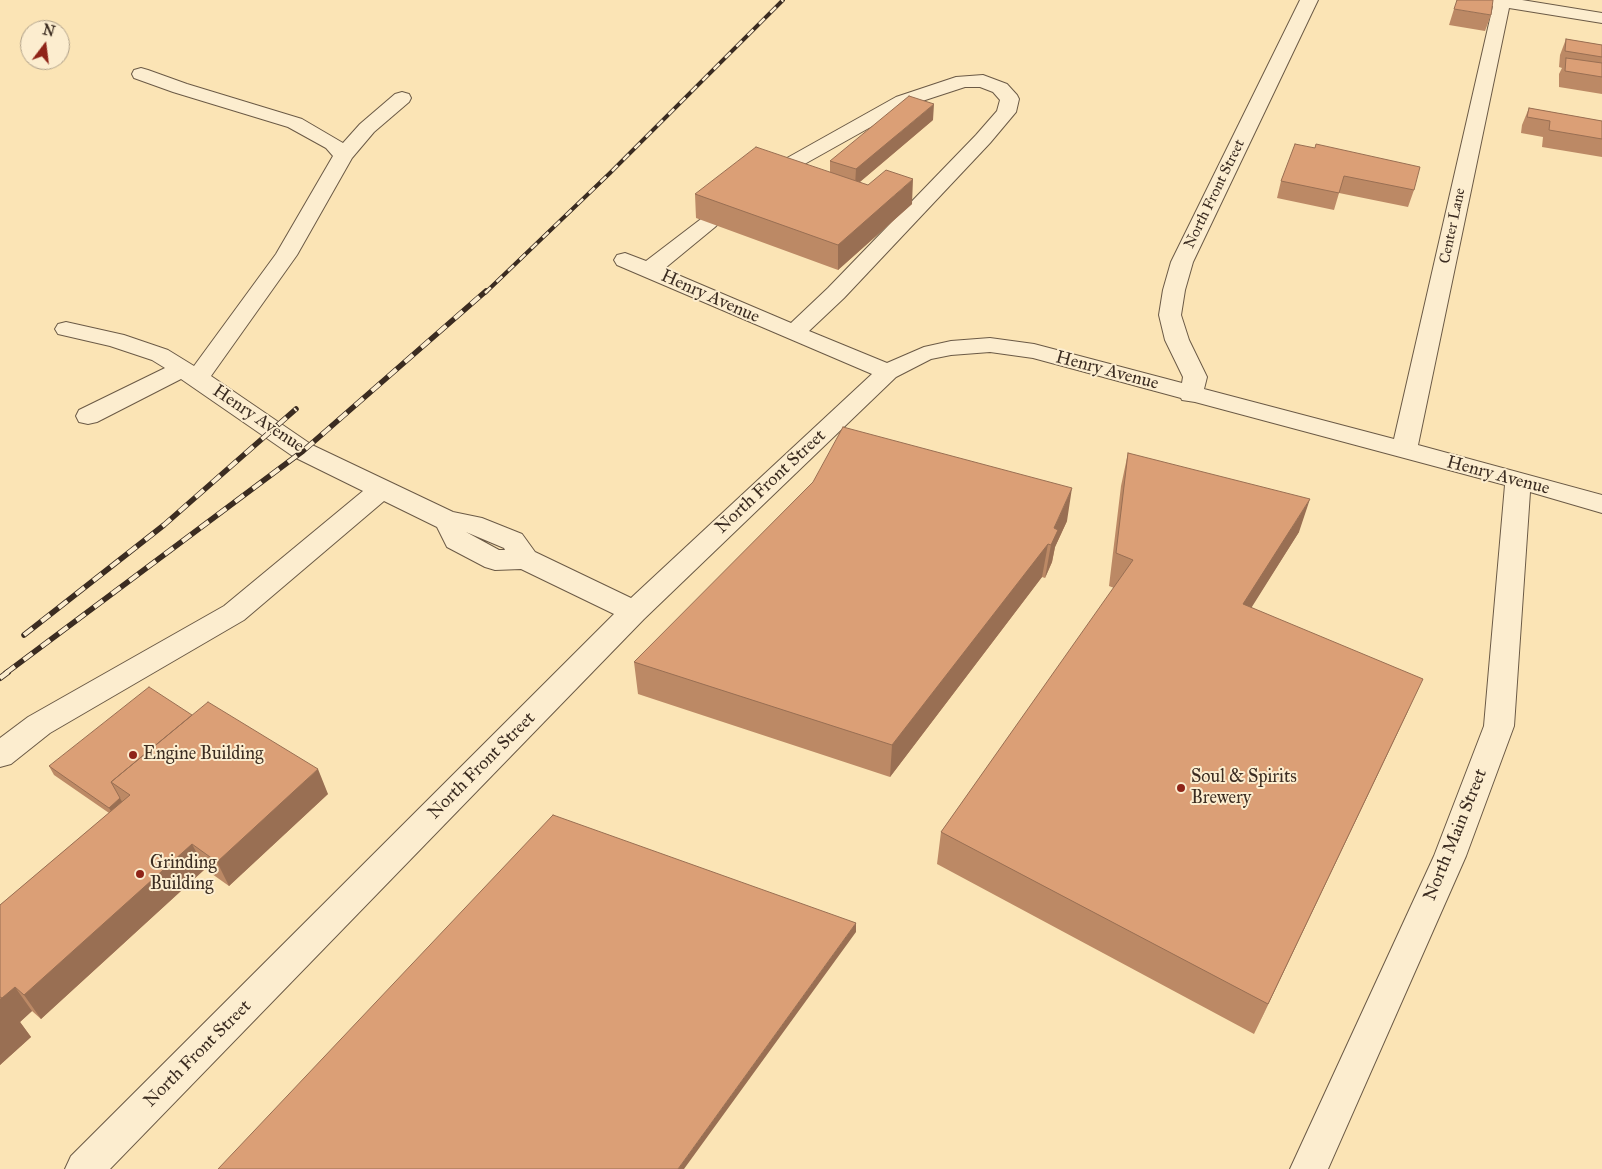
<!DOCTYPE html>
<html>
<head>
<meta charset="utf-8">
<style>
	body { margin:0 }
	#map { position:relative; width:1602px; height:1169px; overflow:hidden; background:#fbe4b5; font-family:"IM FELL Great Primer",serif }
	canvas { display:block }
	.north { position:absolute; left:20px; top:20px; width:50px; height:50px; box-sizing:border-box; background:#fcedcf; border:1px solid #afa089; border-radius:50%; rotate:15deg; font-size:14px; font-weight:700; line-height:20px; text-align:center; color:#3b2c21 }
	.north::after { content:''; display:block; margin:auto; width:18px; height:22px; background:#8f2418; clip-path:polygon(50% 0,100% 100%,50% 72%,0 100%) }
</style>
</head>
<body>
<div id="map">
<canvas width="1602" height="1169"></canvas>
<div class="north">N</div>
</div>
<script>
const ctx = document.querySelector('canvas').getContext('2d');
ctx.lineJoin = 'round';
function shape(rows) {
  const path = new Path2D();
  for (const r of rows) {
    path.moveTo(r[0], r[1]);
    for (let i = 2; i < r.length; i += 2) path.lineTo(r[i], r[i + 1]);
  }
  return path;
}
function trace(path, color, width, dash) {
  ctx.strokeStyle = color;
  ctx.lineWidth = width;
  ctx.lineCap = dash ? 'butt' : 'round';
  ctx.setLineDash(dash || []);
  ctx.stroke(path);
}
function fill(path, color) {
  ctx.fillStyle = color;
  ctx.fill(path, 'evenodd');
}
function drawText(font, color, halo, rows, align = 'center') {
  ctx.font = font + ' "IM FELL Great Primer",serif';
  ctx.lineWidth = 4;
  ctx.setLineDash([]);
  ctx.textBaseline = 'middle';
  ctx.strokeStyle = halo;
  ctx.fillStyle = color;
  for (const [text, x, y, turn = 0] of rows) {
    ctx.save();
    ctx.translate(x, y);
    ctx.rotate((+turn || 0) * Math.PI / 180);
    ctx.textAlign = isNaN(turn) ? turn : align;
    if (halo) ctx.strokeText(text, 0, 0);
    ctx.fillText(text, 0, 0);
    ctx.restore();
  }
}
const minor = shape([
	[1300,0,1318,0,1193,262,1185,290,1181,315,1189,340,1207,377,1204,389,1394,439,1493,6,1484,4,1481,0,1522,0,1602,13,1602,23,1509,8,1418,445,1602,495,1602,513,1530,492,1514,726,1466,856,1328,1169,1290,1169,1434,856,1484,726,1505,485,1195,402,1182,400,1181,398,1033,358,990,352,951,355,931,359,896,377,644,619,110,1169,65,1169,71,1156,614,614,521,569,495,570,485,567,447,547,437,527,384,501,244,620,50,733,11,764,0,767,0,738,28,717,224,606,363,491,294,457,181,379,97,422,88,424,79,422,76,416,79,410,165,368,152,360,110,346,58,334,55,329,58,324,66,322,124,335,168,350,194,366,276,254,333,156,326,148,288,127,173,92,134,78,132,74,134,70,141,68,148,70,187,84,302,119,343,143,360,124,395,94,402,92,409,94,411,98,409,102,374,132,352,158,297,255,211,376,312,445,453,512,482,518,522,534,535,552,631,598,872,374,617,265,614,260,617,255,625,253,646,261,701,219,708,217,715,219,719,223,715,227,664,269,791,323,828,288,976,135,997,111,1000,100,993,92,980,87,965,87,910,105,776,180,769,182,762,180,759,176,762,172,896,97,956,77,983,75,1007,84,1017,95,1019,99,1016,112,990,143,844,298,809,331,887,363,924,347,951,341,990,338,1034,344,1182,383,1183,377,1165,340,1159,315,1163,290,1171,262,1300,0],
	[466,532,504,548,505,550,499,550,466,532]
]);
trace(minor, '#6b5a46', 2);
fill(minor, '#fcedcf');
const railFar2 = shape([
	[485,293,610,173,783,0]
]);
const railFar1 = shape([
	[24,635,164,525,296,409],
	[6,673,303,451,486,291]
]);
const rail = shape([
	[0,678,8,672]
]);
trace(railFar2, '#3b2c21', 4);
trace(railFar1, '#3b2c21', 5.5);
trace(rail, '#3b2c21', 6);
trace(railFar2, '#fcedcf', 2.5, [8]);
trace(railFar1, '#fcedcf', 4, [11]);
trace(rail, '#fcedcf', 4.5, [14]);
fill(shape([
	[1454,9,1491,15,1485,31,1449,25],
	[1566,39,1602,45,1602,94,1559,87,1559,74,1562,68,1559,67,1560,55],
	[1529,108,1602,121,1602,157,1542,147,1543,137,1521,133,1522,125],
	[933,120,860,182,912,204,838,270,696,218,695,194,830,172,830,161],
	[1295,144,1414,190,1408,207,1339,193,1334,210,1277,198,1281,181],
	[1128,453,1299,532,1251,607,1408,711,1254,1034,937,864,941,832,1114,588,1109,586,1121,486],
	[1067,521,1055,547,1052,562,1045,578,1042,577,890,777,638,694,634,662],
	[192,715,328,794,229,886,205,869,41,1019,32,1011,20,1022,31,1037,0,1065,0,905,109,813,54,775,49,766]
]), '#bc8965');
fill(shape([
	[934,104,933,120,855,186,856,169],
	[913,179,912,204,838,270,838,245],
	[1072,488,1067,521,1055,547,1052,562,1045,578,1054,528],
	[1310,499,1299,532,1233,637,1243,604],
	[1048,544,1042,577,890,777,892,745],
	[1423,679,1408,711,1254,1034,1268,1004],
	[318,769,328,794,229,886,217,862],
	[120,798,125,807,114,816,109,808],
	[192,844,205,869,41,1019,24,995],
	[856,923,856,932,684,1169,678,1169],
	[15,987,32,1011,20,1022,31,1037,0,1065,0,999]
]), '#996f53');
const building = shape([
	[1457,0,1493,0,1491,15,1454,9,1457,0],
	[1566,39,1602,45,1602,57,1565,51,1566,39],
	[1566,58,1602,63,1602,77,1565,71,1566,58],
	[909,96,934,104,856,169,830,161,909,96],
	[1529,108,1602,121,1602,139,1549,130,1550,121,1527,117,1529,108],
	[1295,144,1315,148,1316,144,1420,167,1414,190,1344,176,1339,193,1281,181,1295,144],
	[756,147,868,185,886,170,913,179,838,245,695,194,756,147],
	[843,427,1072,488,1054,528,1058,530,1051,545,1048,544,892,745,634,662,813,482,843,427],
	[1128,453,1310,499,1243,604,1423,679,1268,1004,941,832,1133,560,1116,553,1128,453],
	[149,687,192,715,111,782,120,798,109,808,49,766,149,687],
	[208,702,318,769,217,862,192,844,24,995,15,987,2,998,0,997,0,905,130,795,111,782,208,702],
	[553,815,856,923,678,1169,218,1169,553,815]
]);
fill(building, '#db9f76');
trace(building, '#996f53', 1);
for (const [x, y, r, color] of [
	[133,755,5,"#8f2418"],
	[1181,788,5,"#8f2418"],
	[140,874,5,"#8f2418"]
]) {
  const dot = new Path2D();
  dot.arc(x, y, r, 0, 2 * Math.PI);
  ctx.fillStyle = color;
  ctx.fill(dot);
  trace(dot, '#fcedcf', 2);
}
drawText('15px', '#3b2c21', '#fcedcf', [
	["North Front Street",1215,194,-64],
	["Center Lane",1453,226,-78]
]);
drawText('18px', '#3b2c21', '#fcedcf', [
	["Henry Avenue",710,297,24],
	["Henry Avenue",1107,371,15],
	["Henry Avenue",258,419,34],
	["Henry Avenue",1498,476,15],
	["North Front Street",771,482,-43],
	["North Front Street",482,766,-45],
	["North Main Street",1456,835,-68],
	["North Front Street",198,1054,-45]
]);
drawText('18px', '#3b2c21', '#fcedcf', [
	["Engine Building",143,755],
	["Soul & Spirits",1191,778],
	["Brewery",1191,799],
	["Grinding",150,864],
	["Building",150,885]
], 'left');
</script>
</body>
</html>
